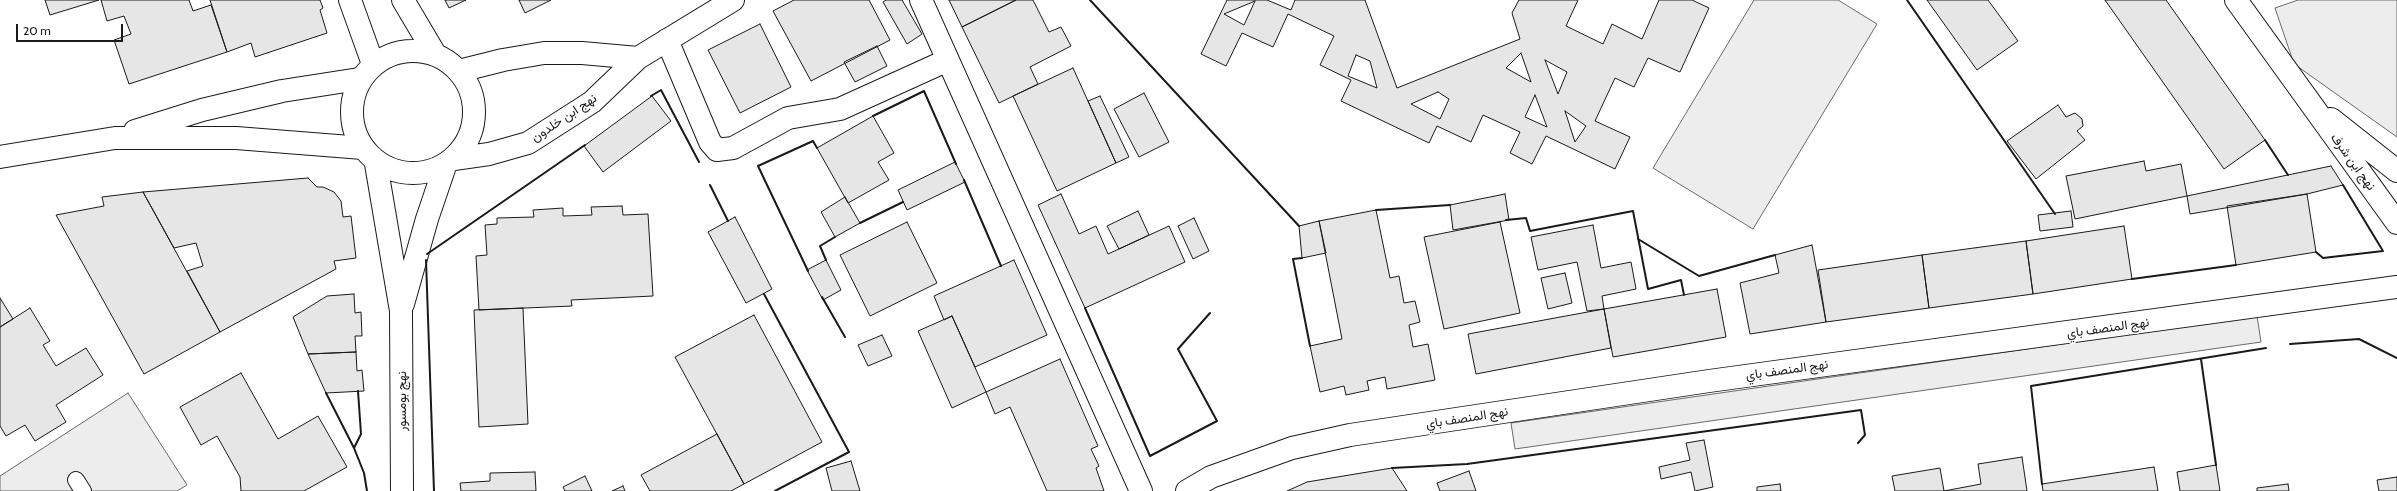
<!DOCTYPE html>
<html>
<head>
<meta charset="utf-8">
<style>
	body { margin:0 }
	#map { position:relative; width:2397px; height:491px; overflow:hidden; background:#fff; font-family:Cabin,sans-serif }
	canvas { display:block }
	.scale { position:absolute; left:16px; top:24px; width:107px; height:18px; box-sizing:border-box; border:2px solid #1a1a1a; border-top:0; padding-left:5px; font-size:12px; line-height:14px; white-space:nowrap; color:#1a1a1a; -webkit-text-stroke:3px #fff; paint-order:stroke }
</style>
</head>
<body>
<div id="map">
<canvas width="2397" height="491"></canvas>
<div class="scale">20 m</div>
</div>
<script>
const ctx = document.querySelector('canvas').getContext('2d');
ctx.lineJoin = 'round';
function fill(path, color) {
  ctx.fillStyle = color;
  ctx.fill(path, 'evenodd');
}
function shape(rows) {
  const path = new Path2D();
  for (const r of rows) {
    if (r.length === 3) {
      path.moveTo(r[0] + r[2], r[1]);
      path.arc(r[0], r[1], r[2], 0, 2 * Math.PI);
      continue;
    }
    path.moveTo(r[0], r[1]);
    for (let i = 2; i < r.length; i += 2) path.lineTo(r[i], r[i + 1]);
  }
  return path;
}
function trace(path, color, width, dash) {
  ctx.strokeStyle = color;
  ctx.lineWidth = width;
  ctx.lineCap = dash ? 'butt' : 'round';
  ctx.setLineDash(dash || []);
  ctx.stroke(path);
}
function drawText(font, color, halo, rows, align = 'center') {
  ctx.font = font + ' Cabin,Vazirmatn,sans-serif';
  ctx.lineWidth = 3;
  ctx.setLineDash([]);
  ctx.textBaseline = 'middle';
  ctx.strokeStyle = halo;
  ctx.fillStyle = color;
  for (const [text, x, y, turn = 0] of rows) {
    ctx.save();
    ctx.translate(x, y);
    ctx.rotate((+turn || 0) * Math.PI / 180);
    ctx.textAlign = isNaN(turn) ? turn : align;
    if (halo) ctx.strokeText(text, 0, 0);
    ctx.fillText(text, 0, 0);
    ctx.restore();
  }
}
const built = shape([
	[1754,0,1838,0,1877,24,1753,229,1653,168,1754,0],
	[2298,0,2397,0,2397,137,2294,64,2275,8,2298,0],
	[2257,316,2261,342,1515,449,1511,423,2257,316],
	[128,393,187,485,177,491,0,491,0,476,128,393]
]);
fill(built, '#ededed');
trace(built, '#6a6a6a', 1);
const building = shape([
	[45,0,99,0,50,15,45,0],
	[101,0,189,0,193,11,211,5,227,52,129,84,114,40,131,34,124,16,107,21,101,0],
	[210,0,320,0,323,8,320,10,327,33,255,57,251,43,227,52,210,0],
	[445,0,466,0,449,8,445,0],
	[519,0,551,0,525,13,519,0],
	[794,0,869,0,890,40,811,81,773,11,794,0],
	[886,0,902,0,922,34,907,44,883,2,886,0],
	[949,0,1016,0,962,27,949,0],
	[1016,0,1033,0,1049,32,1061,27,1071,46,1030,67,1038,84,999,103,962,27,1016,0],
	[1227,0,1267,0,1291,10,1295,0,1365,0,1397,88,1520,39,1512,13,1519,0,1578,0,1566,26,1603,44,1612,24,1642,39,1659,0,1692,0,1709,8,1680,72,1648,58,1634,87,1615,78,1595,121,1630,137,1615,169,1546,136,1532,164,1510,153,1520,132,1483,115,1471,142,1437,126,1429,143,1341,101,1351,80,1320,65,1334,36,1288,14,1273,47,1242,33,1226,66,1201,54,1227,0],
	[1255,1,1244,25,1224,14,1255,1],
	[1521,53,1531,82,1506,68,1521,53],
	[1356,55,1370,61,1377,88,1348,76,1356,55],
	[1545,60,1567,72,1558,94,1545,60],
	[1438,92,1449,99,1440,119,1411,104,1438,92],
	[1535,95,1547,127,1525,117,1535,95],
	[1565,111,1586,126,1575,142,1565,111],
	[1927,0,1988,0,2018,41,1977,70,1927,0],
	[2105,0,2166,0,2265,140,2224,169,2105,0],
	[760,24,791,87,740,113,708,50,760,24],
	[877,46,887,66,855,82,844,62,877,46],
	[1073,68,1116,163,1057,191,1013,96,1073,68],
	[1144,93,1169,142,1139,157,1114,109,1144,93],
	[652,96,671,121,603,172,584,146,652,96],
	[1100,96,1129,157,1116,163,1088,101,1100,96],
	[2058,105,2066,117,2075,113,2082,119,2083,126,2077,131,2085,140,2036,179,2007,141,2058,105],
	[873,116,894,153,878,162,889,180,848,203,817,148,873,116],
	[2144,161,2146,171,2181,164,2187,196,2075,219,2066,176,2144,161],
	[955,162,965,182,907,210,898,190,955,162],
	[2331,166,2343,185,2307,194,2190,214,2187,196,2331,166],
	[308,178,317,187,323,187,334,192,341,201,343,217,351,216,356,258,334,261,336,269,220,332,187,271,203,266,196,243,174,248,143,192,308,178],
	[143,192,220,332,144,374,56,215,104,206,102,197,143,192],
	[1061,194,1079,234,1096,226,1108,254,1169,226,1185,262,1085,308,1038,205,1061,194],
	[1505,194,1509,220,1453,230,1450,205,1505,194],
	[2307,194,2316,252,2236,265,2227,206,2307,194],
	[845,197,860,223,835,237,821,212,845,197],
	[622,206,623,215,648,214,653,296,571,300,572,306,479,310,476,256,487,255,485,225,497,224,497,218,534,217,533,210,563,208,563,216,592,215,591,207,622,206],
	[1376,210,1390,278,1399,276,1404,303,1415,301,1420,322,1409,325,1413,347,1428,344,1435,380,1387,389,1385,377,1367,381,1369,390,1346,395,1344,386,1320,392,1310,346,1342,339,1319,221,1376,210],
	[1138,211,1149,235,1119,249,1107,226,1138,211],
	[2071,211,2073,227,2040,231,2038,215,2071,211],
	[735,217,772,289,746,303,708,232,735,217],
	[1194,218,1209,251,1193,259,1178,226,1194,218],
	[1319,221,1326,253,1302,258,1299,226,1319,221],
	[907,222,937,283,870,316,840,255,907,222],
	[1500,222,1520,313,1444,329,1424,237,1500,222],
	[1593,225,1601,268,1631,262,1636,289,1602,296,1604,309,1587,311,1577,262,1538,270,1531,237,1593,225],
	[2124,226,2132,279,2033,294,2026,241,2124,226],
	[2026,241,2033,294,1929,308,1922,255,2026,241],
	[1812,245,1826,322,1750,334,1740,283,1779,273,1775,255,1812,245],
	[1922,255,1929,308,1826,322,1818,270,1922,255],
	[826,260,841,290,823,300,807,270,826,260],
	[1014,260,1047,335,975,367,952,316,944,320,934,296,1014,260],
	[1565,273,1572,303,1548,309,1541,278,1565,273],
	[1717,289,1726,337,1613,357,1604,309,1717,289],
	[354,294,355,313,361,312,362,336,355,336,356,352,308,354,293,317,327,296,354,294],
	[0,298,13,319,0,327,0,298],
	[30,308,50,341,43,345,56,366,86,348,103,375,56,405,66,422,35,441,25,425,6,436,0,426,0,327,30,308],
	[523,308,528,424,479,427,474,310,523,308],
	[1604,309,1611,348,1476,374,1468,334,1604,309],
	[754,315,822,442,744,484,675,357,754,315],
	[952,316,986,392,952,408,918,331,952,316],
	[882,335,892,356,868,366,858,345,882,335],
	[356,352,357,371,362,370,364,391,326,393,308,354,356,352],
	[1060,359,1098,446,1091,449,1099,466,1096,468,1104,491,1047,491,1010,407,995,414,986,392,1060,359],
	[241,373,278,439,318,416,347,467,304,491,241,491,240,477,217,436,201,445,180,407,241,373],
	[717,434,744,484,731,491,650,491,641,475,717,434],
	[1704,440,1713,487,1695,491,1691,472,1661,479,1659,467,1690,460,1686,443,1704,440],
	[2022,457,2027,491,1895,491,1892,476,1940,468,1944,491,1981,484,1978,464,2022,457],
	[851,461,860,491,832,491,826,468,851,461],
	[2216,465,2220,491,2180,491,2177,472,2216,465],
	[2154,467,2158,491,2043,491,2042,484,2154,467],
	[1392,468,1407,491,1287,491,1307,482,1392,468],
	[1469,471,1476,491,1440,491,1437,483,1469,471],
	[535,472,536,491,461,491,460,483,490,481,490,473,535,472],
	[585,476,592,491,565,491,563,487,585,476],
	[2397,477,2397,491,2379,491,2377,480,2397,477],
	[1780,484,1781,491,1757,491,1757,487,1780,484],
	[2288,484,2289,491,2257,491,2257,488,2288,484],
	[623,486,625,491,612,491,623,486]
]);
fill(building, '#e6e6e6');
trace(building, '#1a1a1a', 1);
const lane = shape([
	[76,480,83,491]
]);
const street = shape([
	[921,0,1141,491],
	[667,40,710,142,717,150,733,148,788,118,840,109,948,60],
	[135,131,202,110,282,91,359,79],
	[0,157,115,138,236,138,363,148]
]);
const secondary = shape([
	[350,0,373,64],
	[403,0,435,54],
	[2236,0,2397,223],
	[413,112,61],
	[459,71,503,60,544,53,582,53,638,58],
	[2331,119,2397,171],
	[454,159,489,154,528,143,592,102,638,58,733,0],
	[376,164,401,311,402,491],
	[403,304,427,219,445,166],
	[1187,491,1211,477,1292,448,1350,435,1709,381,2397,287]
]);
trace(lane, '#1a1a1a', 18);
trace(street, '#1a1a1a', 24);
trace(secondary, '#1a1a1a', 24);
trace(lane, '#fff', 16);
trace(street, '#fff', 22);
trace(secondary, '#fff', 22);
trace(shape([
	[1090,0,1299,226],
	[1907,0,2055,214],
	[651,96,661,90,699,162],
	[873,116,924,91,956,164],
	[2265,140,2288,175],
	[964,180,1001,266],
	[710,185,728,221],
	[1376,210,1450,205],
	[1506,220,1526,218,1530,231,1633,211,1648,289,1681,280,1684,295],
	[860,223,903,202],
	[1638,239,1699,276,1775,255],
	[2316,252,2323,258,2383,251,2343,185],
	[427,254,585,145],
	[1302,258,1293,259,1310,346],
	[426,260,434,491],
	[826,260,820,246,835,237],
	[808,271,758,166,813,141,817,148],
	[2132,279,2236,265],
	[764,294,849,452,775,491],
	[822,297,845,337],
	[1085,308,1150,456,1217,421,1178,349,1210,313],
	[2290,344,2359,339,2397,358],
	[2201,359,2216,465],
	[326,393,354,448,364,473,367,491],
	[354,448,361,434,358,391],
	[1392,468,1467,464,1861,410,1865,435,1858,443],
	[2042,484,2031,386,2266,348]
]), '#1a1a1a', 2);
drawText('13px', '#1a1a1a', '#fff', [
	["نهج ابن خلدون",564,118,-34],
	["نهج ابن شرف",2353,162,54],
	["نهج المنصف باي",2108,328,-8],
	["نهج المنصف باي",1787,370,-8],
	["نهج بومسور",402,401,-90],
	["نهج المنصف باي",1467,418,-9]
]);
</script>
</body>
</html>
